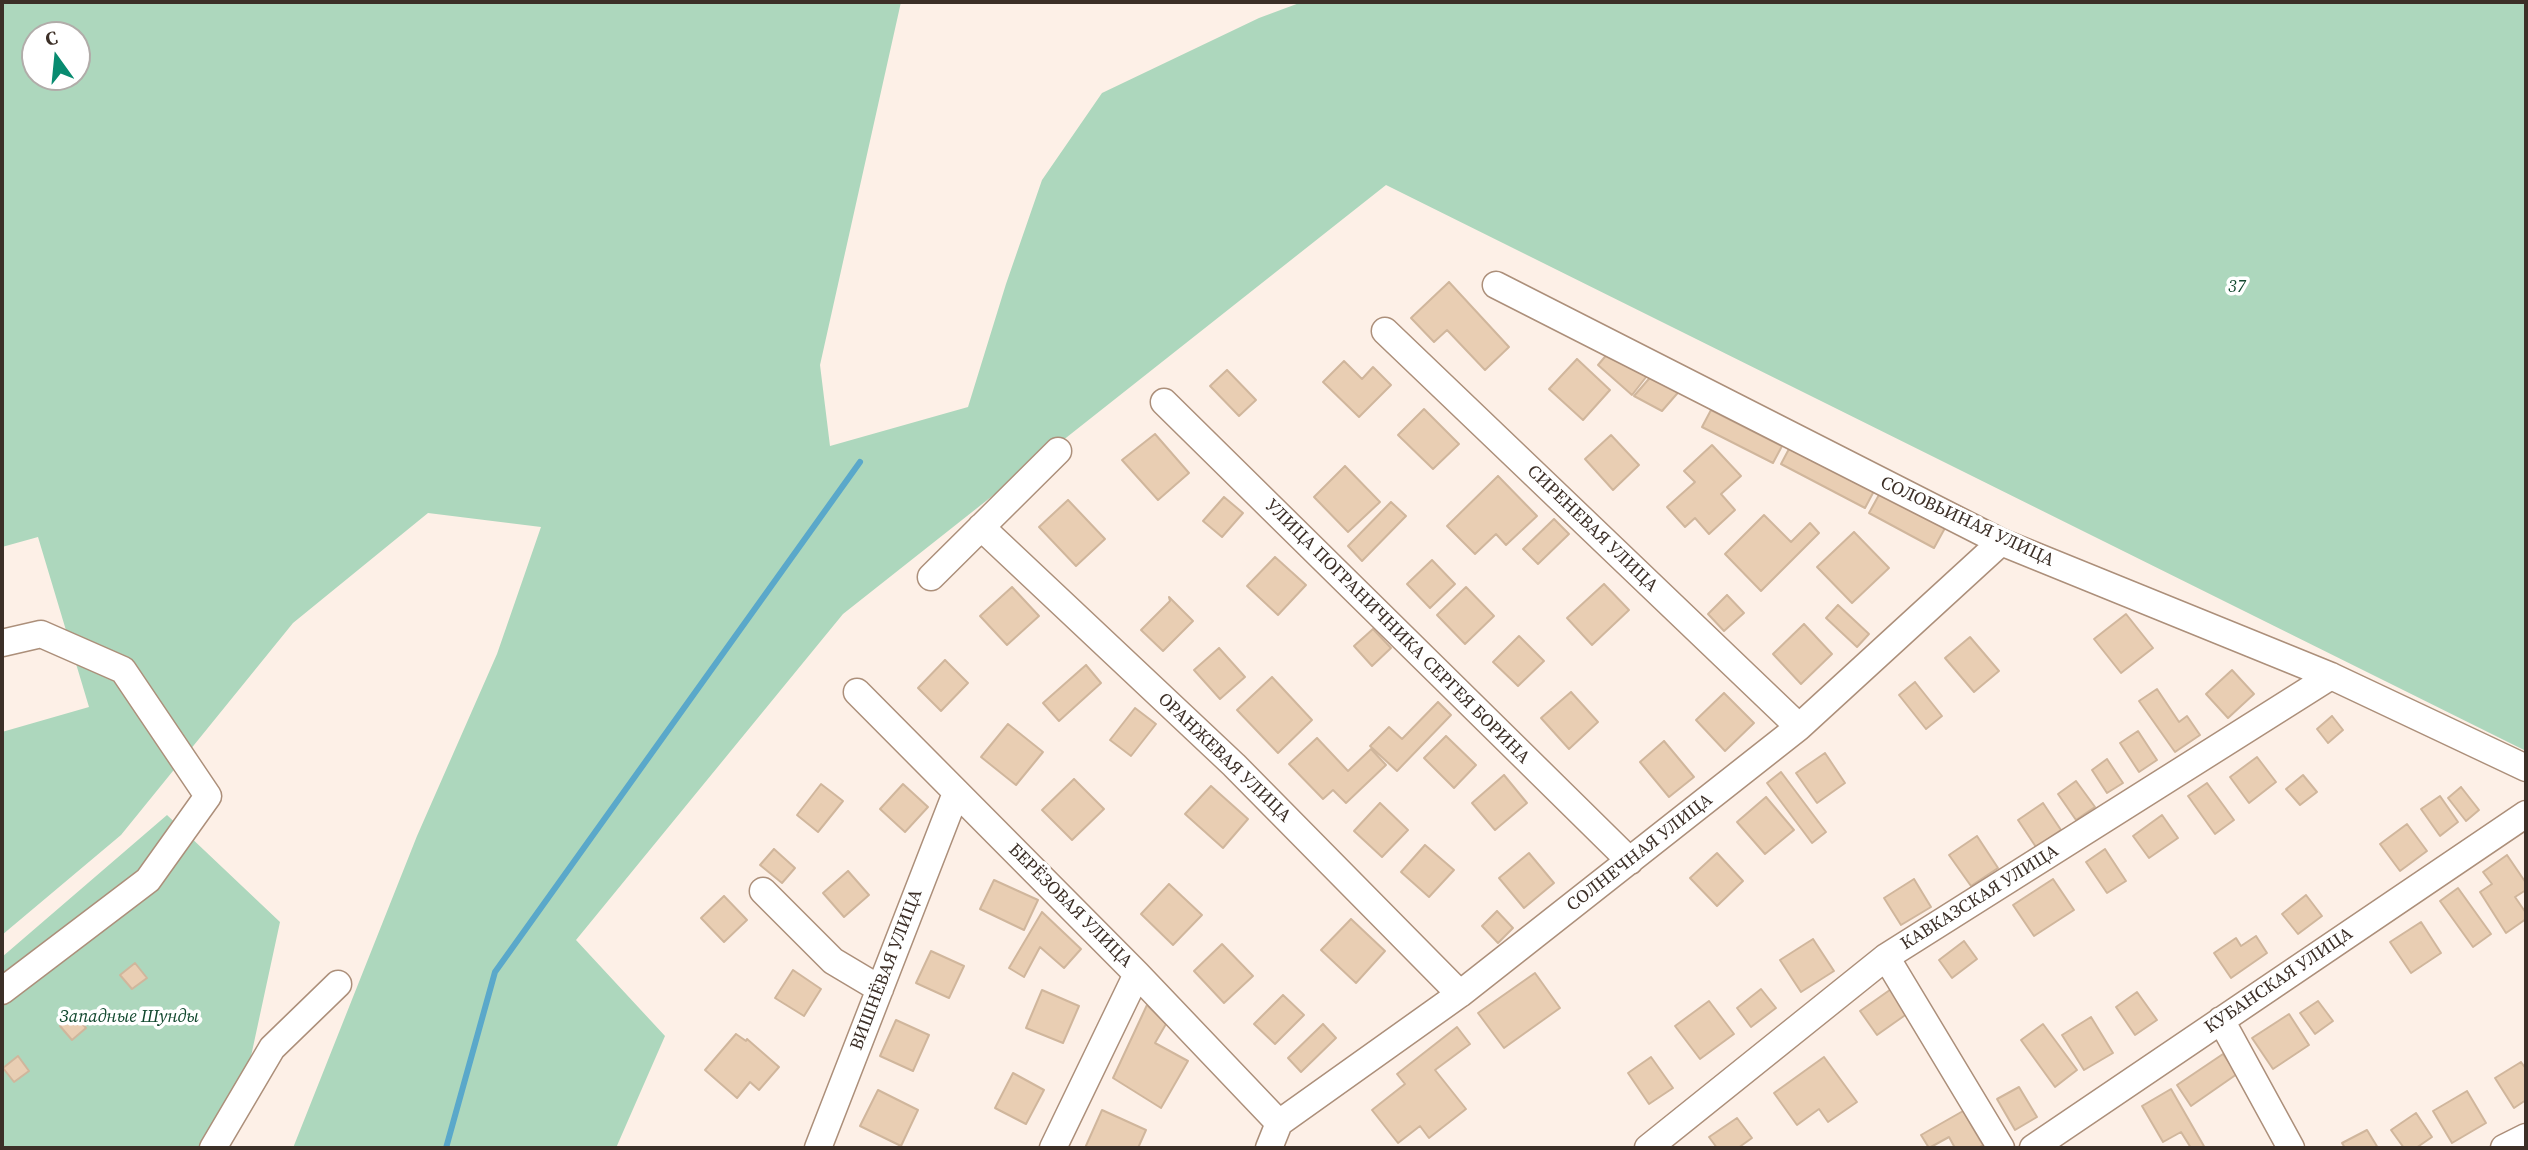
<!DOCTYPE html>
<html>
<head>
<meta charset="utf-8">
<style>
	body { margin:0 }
	#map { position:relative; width:2528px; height:1150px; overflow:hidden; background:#fdf0e7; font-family:"Source Serif 4",serif }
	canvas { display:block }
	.frame { position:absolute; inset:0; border:4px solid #3c2f27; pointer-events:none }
	.north { position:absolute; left:21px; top:21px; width:70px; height:70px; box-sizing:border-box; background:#fff; border:2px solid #b1aca9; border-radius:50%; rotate:345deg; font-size:19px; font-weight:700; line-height:28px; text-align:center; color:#3c2f27 }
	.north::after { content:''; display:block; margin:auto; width:24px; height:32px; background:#088b70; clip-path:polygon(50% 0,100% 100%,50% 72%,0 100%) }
</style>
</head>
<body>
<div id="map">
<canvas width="2528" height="1150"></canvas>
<div class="frame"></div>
<div class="north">С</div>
</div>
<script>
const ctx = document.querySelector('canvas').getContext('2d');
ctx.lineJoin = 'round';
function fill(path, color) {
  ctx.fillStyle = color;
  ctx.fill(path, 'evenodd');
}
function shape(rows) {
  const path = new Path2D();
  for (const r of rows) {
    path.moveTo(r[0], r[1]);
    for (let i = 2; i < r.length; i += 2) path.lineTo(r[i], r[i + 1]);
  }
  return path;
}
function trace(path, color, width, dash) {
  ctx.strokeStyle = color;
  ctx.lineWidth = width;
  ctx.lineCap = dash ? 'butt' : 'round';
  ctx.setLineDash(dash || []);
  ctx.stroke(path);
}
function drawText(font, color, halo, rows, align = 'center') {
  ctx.font = font + ' "Source Serif 4",serif';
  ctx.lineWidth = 7;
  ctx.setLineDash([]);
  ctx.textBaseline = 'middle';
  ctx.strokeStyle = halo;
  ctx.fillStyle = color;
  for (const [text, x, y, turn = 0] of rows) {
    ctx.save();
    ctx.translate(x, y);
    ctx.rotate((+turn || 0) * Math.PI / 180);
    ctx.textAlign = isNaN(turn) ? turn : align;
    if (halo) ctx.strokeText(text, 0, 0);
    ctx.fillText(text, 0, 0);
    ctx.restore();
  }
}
fill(shape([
	[2,2,901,2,820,365,830,446,968,407,1006,284,1042,180,1102,93,1259,18,1302,2,2526,2,2526,751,1386,185,843,614,576,940,665,1036,616,1148,293,1148,417,836,497,654,541,527,428,513,293,623,121,835,2,935,2,732,89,707,38,537,2,547],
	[35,35,77,35,77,77,35,77],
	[167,815,280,922,250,1061,224,1148,2,1148,2,957]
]), '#add7bd');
trace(shape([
	[446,1148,495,972,860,462]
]), '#5aa8ca', 6);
const building = shape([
	[1449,282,1509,347,1485,370,1447,330,1434,342,1411,318,1449,282],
	[1609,352,1650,372,1632,395,1598,365,1609,352],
	[1577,359,1610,390,1583,420,1549,389,1577,359],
	[1344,361,1362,379,1373,367,1391,385,1359,417,1323,382,1344,361],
	[1227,370,1256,400,1239,416,1210,386,1227,370],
	[1654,373,1682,388,1662,411,1634,396,1654,373],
	[1424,409,1459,444,1433,469,1398,435,1424,409],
	[1711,410,1782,446,1773,463,1702,427,1711,410],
	[1155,434,1189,473,1158,500,1122,460,1155,434],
	[1611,435,1639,465,1613,490,1585,459,1611,435],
	[1712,445,1741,476,1721,494,1735,510,1709,534,1695,518,1685,527,1667,507,1695,482,1684,471,1712,445],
	[1790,447,1874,491,1865,508,1781,464,1790,447],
	[1345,466,1380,502,1348,532,1314,497,1345,466],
	[1498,476,1537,516,1506,545,1496,534,1475,554,1447,526,1498,476],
	[1880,493,1945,528,1934,548,1869,513,1880,493],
	[1224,497,1243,513,1222,537,1203,521,1224,497],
	[1068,500,1105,539,1076,566,1039,527,1068,500],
	[1391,502,1406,516,1362,561,1348,546,1391,502],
	[1764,515,1791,542,1810,523,1819,533,1761,591,1725,554,1764,515],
	[1554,519,1569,534,1538,564,1523,549,1554,519],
	[1854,532,1889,568,1852,603,1817,567,1854,532],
	[1275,557,1306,585,1278,615,1247,586,1275,557],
	[1432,560,1455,584,1430,608,1407,584,1432,560],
	[1604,584,1629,610,1592,645,1567,618,1604,584],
	[1012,587,1039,616,1007,645,980,616,1012,587],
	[1466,587,1494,616,1465,644,1437,615,1466,587],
	[1727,595,1744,613,1724,631,1708,614,1727,595],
	[1169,597,1193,621,1163,651,1141,630,1170,601,1169,597],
	[1838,605,1869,634,1857,647,1826,618,1838,605],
	[2126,614,2153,648,2121,673,2094,639,2126,614],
	[1804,624,1832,654,1801,684,1773,654,1804,624],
	[1373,629,1391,648,1372,666,1354,646,1373,629],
	[1519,636,1544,661,1518,686,1493,662,1519,636],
	[1970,637,1999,671,1974,692,1945,658,1970,637],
	[1219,648,1245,677,1220,699,1194,670,1219,648],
	[945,660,968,683,941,711,918,688,945,660],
	[1086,665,1101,683,1059,721,1043,703,1086,665],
	[2232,670,2254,694,2228,718,2206,694,2232,670],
	[1272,677,1312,720,1278,753,1237,710,1272,677],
	[1915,682,1942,716,1926,729,1899,695,1915,682],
	[2157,689,2179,722,2187,716,2200,735,2175,752,2139,701,2157,689],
	[1571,692,1598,722,1569,749,1541,718,1571,692],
	[1724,693,1754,723,1725,751,1696,720,1724,693],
	[1438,702,1451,715,1397,771,1370,746,1389,727,1402,739,1438,702],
	[1135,708,1156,724,1131,756,1110,740,1135,708],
	[2332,716,2343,730,2328,743,2317,729,2332,716],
	[1008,724,1043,752,1016,785,981,757,1008,724],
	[2138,731,2157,760,2139,772,2120,743,2138,731],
	[1446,736,1476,765,1454,788,1424,758,1446,736],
	[1317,738,1348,771,1371,749,1386,765,1346,803,1333,790,1323,799,1289,764,1317,738],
	[1664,741,1694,777,1669,797,1640,762,1664,741],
	[1825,753,1845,783,1817,803,1796,773,1825,753],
	[2257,757,2276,782,2249,803,2230,777,2257,757],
	[2107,759,2123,783,2107,793,2092,770,2107,759],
	[1781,772,1826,832,1812,843,1767,783,1781,772],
	[1504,775,1527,803,1495,830,1472,803,1504,775],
	[2303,775,2317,792,2300,805,2286,789,2303,775],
	[1074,779,1104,809,1072,840,1042,810,1074,779],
	[2076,781,2095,807,2076,820,2058,794,2076,781],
	[2207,783,2234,820,2215,834,2188,796,2207,783],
	[821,784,843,801,818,832,797,815,821,784],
	[903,784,928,807,905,832,880,809,903,784],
	[1211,786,1248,819,1223,848,1185,814,1211,786],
	[2461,787,2479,810,2466,821,2448,798,2461,787],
	[2440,796,2458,822,2440,836,2421,809,2440,796],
	[1766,797,1794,830,1765,854,1737,822,1766,797],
	[1380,803,1408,830,1382,857,1354,831,1380,803],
	[2043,803,2061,830,2036,847,2018,820,2043,803],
	[2162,815,2178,838,2149,858,2133,836,2162,815],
	[2407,824,2427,851,2400,871,2380,844,2407,824],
	[1977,836,1998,868,1971,886,1949,855,1977,836],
	[1425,845,1454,870,1429,897,1401,872,1425,845],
	[774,849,795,868,782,883,760,865,774,849],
	[2105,849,2126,881,2107,893,2086,862,2105,849],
	[1529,853,1554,883,1524,908,1499,878,1529,853],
	[1717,853,1743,881,1717,906,1690,878,1717,853],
	[2507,855,2526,883,2526,890,2515,897,2526,913,2526,919,2506,933,2480,892,2492,884,2483,872,2507,855],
	[848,871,869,895,844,917,823,893,848,871],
	[1914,879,1931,907,1901,925,1884,898,1914,879],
	[2053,879,2074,910,2034,936,2013,905,2053,879],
	[994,880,1038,900,1024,930,980,909,994,880],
	[1169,884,1202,915,1173,945,1141,914,1169,884],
	[2458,888,2491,934,2473,947,2440,901,2458,888],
	[2306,895,2322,916,2298,934,2282,914,2306,895],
	[724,896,747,920,724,942,701,918,724,896],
	[1497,911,1513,928,1498,943,1482,926,1497,911],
	[1042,912,1081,949,1064,968,1040,947,1024,977,1009,968,1042,912],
	[1351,919,1385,951,1356,983,1321,950,1351,919],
	[2421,922,2441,953,2411,973,2390,942,2421,922],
	[2256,936,2267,953,2231,978,2214,953,2236,938,2241,946,2256,936],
	[1813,939,1834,971,1801,992,1780,960,1813,939],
	[1964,941,1977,959,1952,978,1939,960,1964,941],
	[1222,944,1253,976,1224,1003,1194,971,1222,944],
	[931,951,964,966,949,998,916,983,931,951],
	[135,963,147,978,132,989,120,975,135,963],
	[793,970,821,989,804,1016,775,998,793,970],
	[1535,973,1560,1008,1504,1048,1478,1013,1535,973],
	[1894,987,1911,1011,1877,1035,1860,1011,1894,987],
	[1761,989,1776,1008,1751,1027,1737,1008,1761,989],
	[1042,990,1079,1006,1063,1043,1026,1028,1042,990],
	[2137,992,2157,1020,2135,1035,2116,1007,2137,992],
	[1283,995,1304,1015,1275,1044,1254,1024,1283,995],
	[1709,1001,1734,1034,1700,1059,1675,1026,1709,1001],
	[2318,1001,2333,1021,2315,1034,2300,1013,2318,1001],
	[1147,1005,1166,1024,1155,1043,1188,1061,1161,1108,1113,1078,1147,1005],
	[74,1014,86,1028,72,1040,60,1026,74,1014],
	[2289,1014,2309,1045,2273,1069,2252,1038,2289,1014],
	[2091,1017,2113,1053,2084,1070,2062,1035,2091,1017],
	[896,1020,929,1035,913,1071,880,1056,896,1020],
	[1323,1024,1336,1038,1301,1072,1288,1058,1323,1024],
	[2043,1024,2077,1070,2055,1087,2021,1040,2043,1024],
	[1457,1027,1470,1044,1435,1070,1466,1109,1429,1138,1420,1126,1398,1143,1372,1110,1405,1084,1397,1074,1457,1027],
	[736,1034,746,1041,747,1039,779,1067,759,1090,750,1082,737,1098,705,1070,736,1034],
	[2223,1054,2237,1074,2191,1106,2177,1085,2223,1054],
	[18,1056,29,1071,14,1082,3,1068,18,1056],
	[1651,1057,1673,1088,1649,1104,1628,1073,1651,1057],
	[1824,1057,1857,1102,1828,1122,1819,1109,1797,1125,1774,1093,1824,1057],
	[2521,1062,2526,1069,2526,1100,2514,1108,2495,1078,2521,1062],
	[1013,1073,1044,1090,1026,1124,995,1108,1013,1073],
	[2019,1087,2037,1117,2015,1130,1997,1099,2019,1087],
	[2171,1089,2205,1148,2191,1148,2181,1132,2163,1142,2142,1106,2171,1089],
	[878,1090,918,1110,901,1146,860,1126,878,1090],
	[2467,1091,2486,1123,2452,1143,2433,1111,2467,1091],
	[1102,1110,1146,1130,1138,1148,1085,1148,1102,1110],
	[1963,1111,1983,1145,1978,1148,1955,1148,1949,1137,1929,1148,1921,1135,1963,1111],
	[2416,1113,2432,1137,2416,1148,2404,1148,2391,1130,2416,1113],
	[1737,1118,1752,1138,1738,1148,1717,1148,1709,1137,1737,1118],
	[2367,1130,2378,1148,2345,1148,2342,1143,2367,1130]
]);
fill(building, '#e9ceb3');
trace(building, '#d0b69c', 2);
const minor = shape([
	[1496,285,2001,542,2331,676,2526,768],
	[1385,331,1799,727],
	[1164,402,1630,861],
	[981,527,1234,765,1460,994],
	[931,577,1058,451],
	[2,643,41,634,123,670,208,796,148,880,2,991],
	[857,692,1137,974,1279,1123],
	[763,891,833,961,880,989],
	[1886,957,2001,1148],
	[2221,1020,2291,1148],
	[213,1148,272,1048,338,984],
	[818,1148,956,793],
	[1053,1148,1137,974],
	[1269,1148,1279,1123,1460,994,1799,727,2001,542],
	[1648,1148,1886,957,2331,676],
	[2033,1148,2526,814],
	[2504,1148,2526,1137]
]);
trace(minor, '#ac8f7a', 29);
trace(minor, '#fff', 26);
drawText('italic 18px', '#11482e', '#fff', [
	["37",2237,287],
	["Западные Шунды",129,1017]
]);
drawText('18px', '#3c2f27', '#fff', [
	["СОЛОВЬИНАЯ УЛИЦА",1967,522,25],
	["СИРЕНЕВАЯ УЛИЦА",1592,529,44],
	["УЛИЦА ПОГРАНИЧНИКА СЕРГЕЯ БОРИНА",1397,632,45],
	["ОРАНЖЕВАЯ УЛИЦА",1224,758,44],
	["СОЛНЕЧНАЯ УЛИЦА",1640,853,-38],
	["КАВКАЗСКАЯ УЛИЦА",1980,898,-32],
	["БЕРЁЗОВАЯ УЛИЦА",1070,906,45],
	["ВИШНЁВАЯ УЛИЦА",887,970,-69],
	["КУБАНСКАЯ УЛИЦА",2279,981,-34]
]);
</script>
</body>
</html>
